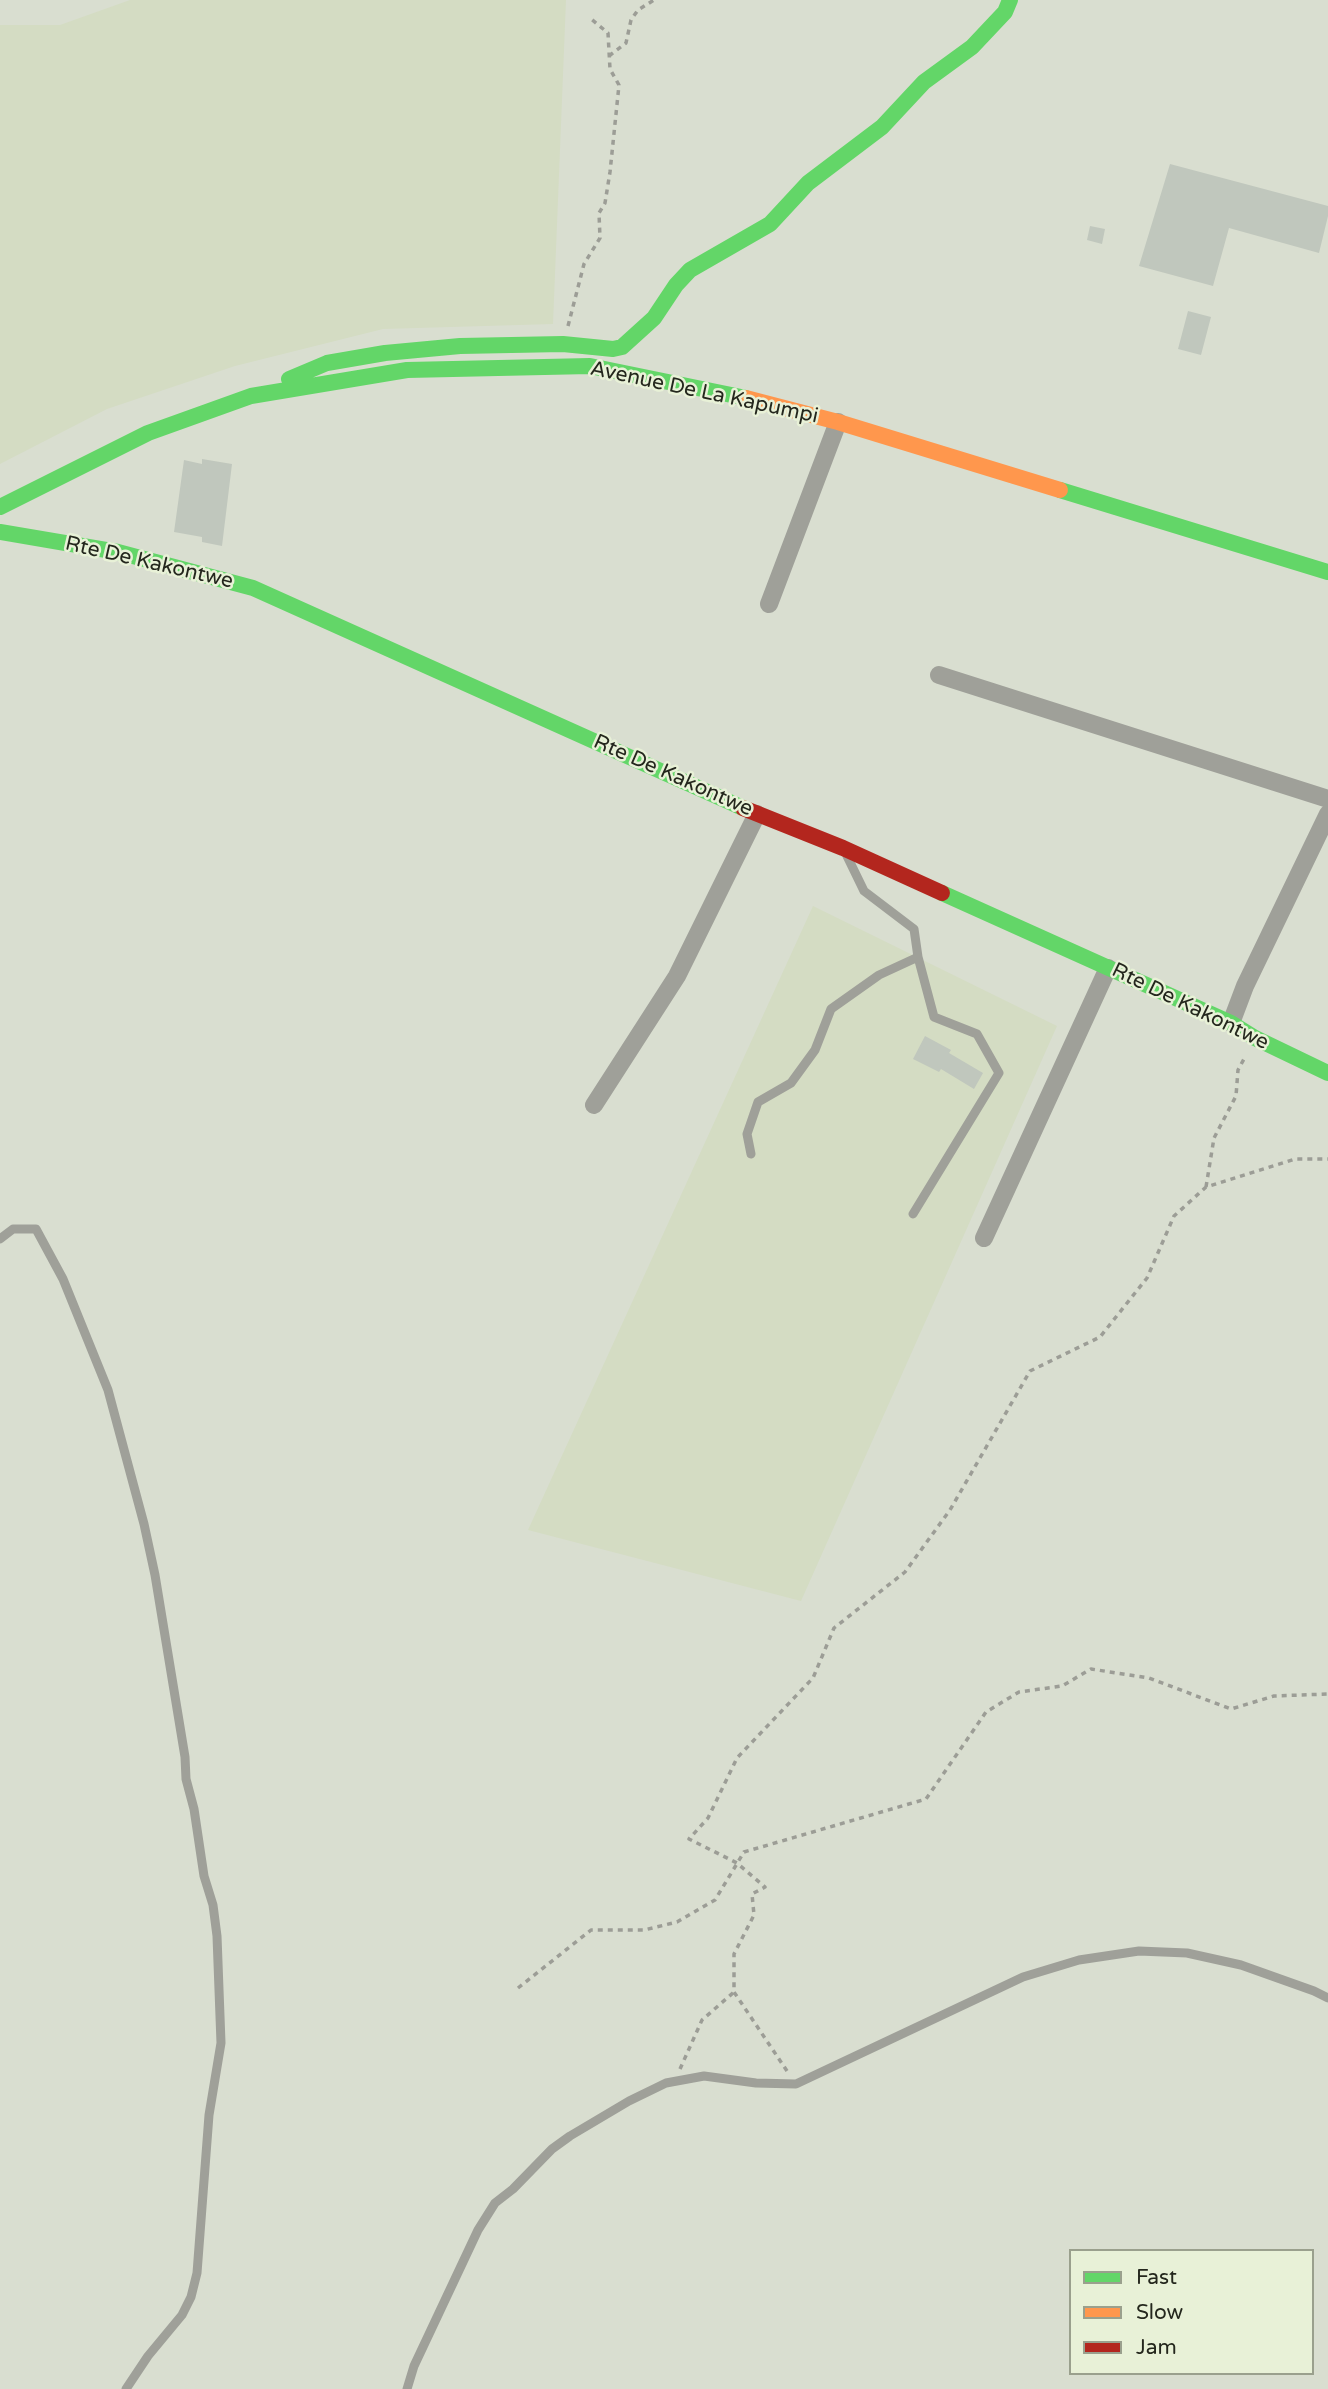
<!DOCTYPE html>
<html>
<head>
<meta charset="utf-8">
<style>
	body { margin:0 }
	#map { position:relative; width:1328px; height:2389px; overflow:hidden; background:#d9ded0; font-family:"Varela Round",sans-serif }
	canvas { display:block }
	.legend { position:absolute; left:1069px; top:2249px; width:245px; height:126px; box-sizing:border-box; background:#e8f1d7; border:2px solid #9aa08d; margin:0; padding:9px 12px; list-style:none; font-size:21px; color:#24271d }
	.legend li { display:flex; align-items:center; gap:14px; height:35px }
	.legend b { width:35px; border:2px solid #9aa08d }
</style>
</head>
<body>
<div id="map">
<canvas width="1328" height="2389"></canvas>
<ul class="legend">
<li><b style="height:9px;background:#63d668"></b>Fast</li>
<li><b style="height:9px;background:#ff974d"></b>Slow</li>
<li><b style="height:9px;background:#b3261e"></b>Jam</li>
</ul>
</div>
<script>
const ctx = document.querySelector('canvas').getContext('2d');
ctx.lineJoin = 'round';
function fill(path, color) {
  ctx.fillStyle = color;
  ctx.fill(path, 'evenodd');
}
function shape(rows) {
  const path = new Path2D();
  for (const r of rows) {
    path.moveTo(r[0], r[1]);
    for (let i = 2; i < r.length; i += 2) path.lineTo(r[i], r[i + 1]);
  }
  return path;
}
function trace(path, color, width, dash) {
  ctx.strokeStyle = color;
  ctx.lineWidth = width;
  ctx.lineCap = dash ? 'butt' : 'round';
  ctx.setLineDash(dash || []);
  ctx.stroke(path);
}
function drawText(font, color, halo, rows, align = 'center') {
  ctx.font = font + ' "Varela Round",sans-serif';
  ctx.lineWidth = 5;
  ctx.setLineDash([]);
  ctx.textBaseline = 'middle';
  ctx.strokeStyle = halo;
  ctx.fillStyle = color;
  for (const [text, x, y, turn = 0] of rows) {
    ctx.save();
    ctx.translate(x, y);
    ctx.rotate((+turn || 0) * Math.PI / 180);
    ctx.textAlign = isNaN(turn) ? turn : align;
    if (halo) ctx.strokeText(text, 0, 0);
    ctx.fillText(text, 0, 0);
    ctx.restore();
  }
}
fill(shape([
	[130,0,566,0,553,324,383,329,235,366,107,409,0,464,0,25,60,25],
	[813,906,1057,1026,801,1601,528,1530]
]), '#d4dcc3');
fill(shape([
	[1170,164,1328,206,1328,216,1319,253,1229,228,1213,286,1139,266],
	[1090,226,1105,229,1102,244,1087,240],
	[1188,311,1211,317,1201,355,1178,349],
	[202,459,232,464,222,546,202,542,202,537,174,532,184,460,202,464],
	[925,1036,951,1050,949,1053,983,1073,974,1089,941,1069,939,1072,913,1059]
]), '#c0c7bd');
trace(shape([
	[609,56,626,43,631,20,638,10,654,0],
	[568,326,584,264,600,238,599,213,605,203,610,172,619,85,610,69,608,33,590,18],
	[1206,1187,1214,1138,1236,1096,1238,1070,1245,1057],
	[518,1988,591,1930,644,1930,677,1922,715,1900,744,1852,926,1799,986,1712,1019,1692,1062,1686,1091,1669,1149,1678,1231,1709,1274,1696,1328,1694],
	[680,2069,702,2020,734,1992],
	[787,2071,734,1992,734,1954,754,1915,752,1894,765,1887,737,1863,689,1839,708,1818,737,1758,813,1678,834,1628,905,1572,950,1510,1030,1371,1100,1337,1147,1278,1174,1216,1206,1187,1295,1159,1328,1159]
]), '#9c9d96', 3.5, [5, 5]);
trace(shape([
	[847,856,864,891,914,929,918,957,934,1017,977,1034,999,1073,913,1214],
	[751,1154,747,1134,758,1102,791,1083,815,1050,831,1009,879,975,918,957],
	[0,1239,13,1229,36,1229,63,1279,108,1390,144,1524,155,1575,185,1757,186,1779,194,1809,204,1876,213,1905,217,1936,221,2043,209,2115,197,2273,191,2297,182,2315,148,2356,126,2389],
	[407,2389,414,2366,478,2230,495,2203,513,2189,552,2149,570,2136,629,2101,666,2083,704,2076,756,2083,796,2084,1023,1977,1079,1960,1139,1951,1187,1953,1241,1965,1314,1991,1328,1998]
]), '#9fa099', 9);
trace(shape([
	[769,604,838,422],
	[939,675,1328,799],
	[1231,1023,1245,986,1328,814],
	[594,1105,677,976,757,814],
	[984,1238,1108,968]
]), '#9fa099', 18);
trace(shape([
	[289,379,327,363,385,353,460,346,563,344,613,349,622,347,654,318,676,285,690,270,770,224,808,183,882,127,924,82,972,47,1005,12,1010,0],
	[1060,490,1328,572],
	[0,507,148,433,251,396,407,370,590,366,746,398],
	[0,532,118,552,253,588,743,808],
	[942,893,1231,1023,1255,1038,1328,1073]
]), '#63d668', 16);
trace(shape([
	[746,398,838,422,1060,490]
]), '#ff974d', 16);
trace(shape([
	[743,808,843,848,942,893]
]), '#b3261e', 16);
drawText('21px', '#24271d', '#e8f1d7', [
	["Avenue De La Kapumpi",704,393,12],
	["Rte De Kakontwe",149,563,13],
	["Rte De Kakontwe",673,776,24],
	["Rte De Kakontwe",1190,1007,26]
]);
</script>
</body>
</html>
